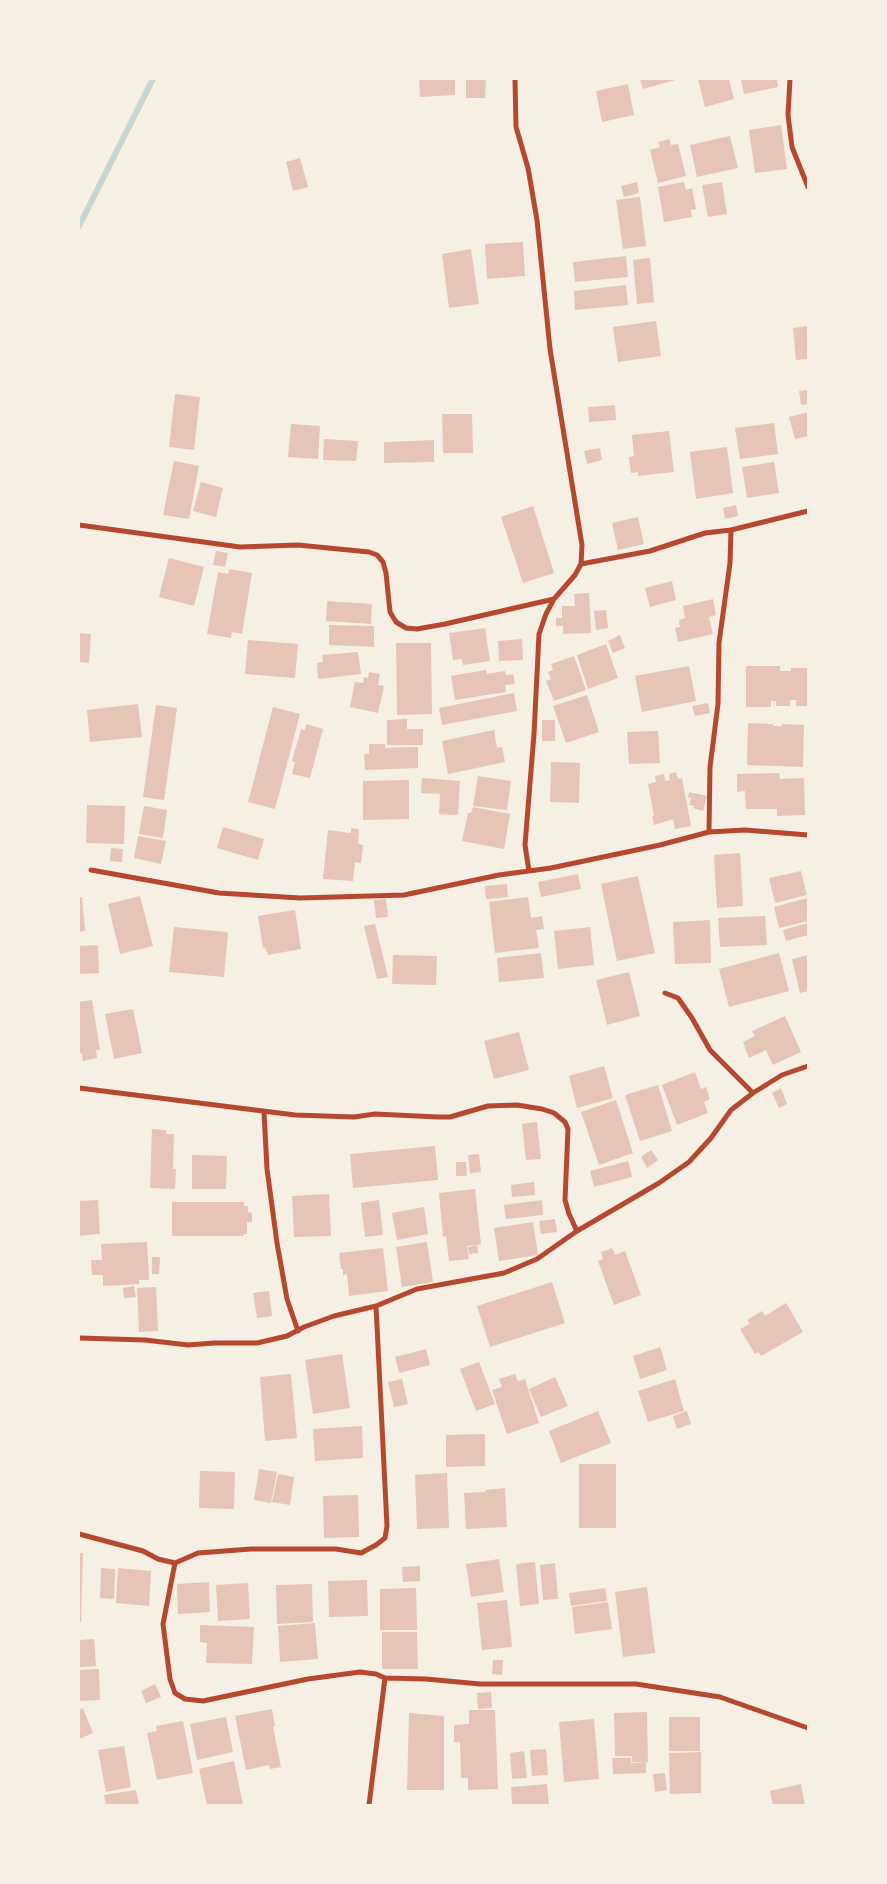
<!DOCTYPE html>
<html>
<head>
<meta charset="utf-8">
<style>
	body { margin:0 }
	#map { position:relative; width:887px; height:1884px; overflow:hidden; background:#f6efe4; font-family:"PT Sans Narrow",sans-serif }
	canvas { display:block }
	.frame { position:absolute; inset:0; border:80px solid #f6efe4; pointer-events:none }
</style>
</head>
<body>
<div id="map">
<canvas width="887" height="1884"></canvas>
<div class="frame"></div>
</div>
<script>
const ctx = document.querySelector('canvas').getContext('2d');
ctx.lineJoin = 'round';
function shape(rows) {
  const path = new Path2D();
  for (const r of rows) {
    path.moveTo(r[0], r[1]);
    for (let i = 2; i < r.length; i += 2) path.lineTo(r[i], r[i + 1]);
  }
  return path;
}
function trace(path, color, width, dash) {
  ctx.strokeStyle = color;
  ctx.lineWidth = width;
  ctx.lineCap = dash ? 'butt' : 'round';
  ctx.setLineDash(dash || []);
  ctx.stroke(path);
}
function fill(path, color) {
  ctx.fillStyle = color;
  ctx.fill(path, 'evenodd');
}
trace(shape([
	[79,226,153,79]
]), '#c9d6d2', 6);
fill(shape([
	[419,79,455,79,455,95,420,97],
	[466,79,486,79,485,98,466,98],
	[640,79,679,79,643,89],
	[698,79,729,79,734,99,705,107],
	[741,79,777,79,778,87,744,94],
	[628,84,634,115,602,122,596,91],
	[781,125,787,169,755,173,749,130],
	[730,136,738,168,697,177,690,145],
	[670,139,671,145,678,144,686,176,658,183,650,150,660,147,658,142],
	[300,158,308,187,293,191,286,162],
	[637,182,639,193,624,197,621,186],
	[684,182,686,190,692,188,696,209,691,210,692,217,664,222,658,187],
	[722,182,727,214,708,217,702,185],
	[640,197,646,246,623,249,616,200],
	[523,242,525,276,487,279,485,244],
	[471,249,479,304,449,308,442,254],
	[626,256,628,277,575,282,573,262],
	[650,258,654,302,637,304,633,260],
	[626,285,628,305,575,310,574,291],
	[656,321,661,356,618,362,613,327],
	[808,326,808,359,796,360,793,328],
	[808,390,808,404,801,405,799,391],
	[175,394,200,397,194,450,169,447],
	[615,405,616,420,589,422,588,407],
	[808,412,808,436,795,439,789,417],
	[442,414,472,414,473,453,443,453],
	[774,423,778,454,740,459,735,428],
	[291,424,320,426,318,459,288,457],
	[669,431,674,472,638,476,638,472,631,473,629,457,634,456,632,435],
	[324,439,358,441,356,461,323,460],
	[434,440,434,462,384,463,384,442],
	[727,447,733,493,696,499,690,452],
	[600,448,602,460,587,464,584,451],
	[174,461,199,466,189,519,163,515],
	[774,462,779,493,747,498,742,467],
	[201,482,223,488,216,517,193,511],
	[736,505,738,516,725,519,723,508],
	[533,506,554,573,523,583,501,517],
	[638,517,644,544,618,550,612,523],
	[216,551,228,553,225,567,213,565],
	[169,558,204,567,194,606,159,597],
	[229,569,252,573,242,634,232,632,231,638,207,634,218,572,228,574],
	[672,581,676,600,650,607,645,588],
	[589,593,591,633,563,634,563,626,556,626,556,618,562,618,562,606,575,606,574,594],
	[713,599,716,615,709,617,713,634,678,642,675,628,680,627,679,620,685,618,683,606],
	[327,601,372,604,371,624,326,621],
	[606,610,608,628,596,630,594,611],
	[329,625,374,626,374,647,329,645],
	[485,628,490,661,463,665,462,659,453,660,449,633],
	[79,633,91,634,89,663,79,662],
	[620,635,625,648,613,653,608,641],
	[522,639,523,660,499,661,498,641],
	[248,640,298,644,295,678,245,674],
	[396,643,431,643,432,714,397,715],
	[606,644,618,678,588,689,577,655],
	[358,652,361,674,318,679,317,663,323,662,322,655],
	[574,656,586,690,554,701,546,681,551,679,548,672,553,670,551,664],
	[689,666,696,701,642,712,635,676],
	[746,666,780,666,780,671,791,671,791,668,808,668,808,706,796,706,796,700,790,700,790,706,776,706,776,701,771,701,771,707,746,707],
	[486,670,487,674,505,671,506,675,513,674,515,684,505,685,506,692,455,700,451,676],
	[369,672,380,674,378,685,384,686,378,713,350,707,355,682,363,683,364,677,368,678],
	[514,693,517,711,442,725,439,708],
	[587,695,599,732,566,743,553,706],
	[708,703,710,713,695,716,692,706],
	[138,704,142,737,90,742,87,710],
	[156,705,177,708,164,800,143,797],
	[273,707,300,714,275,809,248,802],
	[407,719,407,729,423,729,423,745,387,745,387,720],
	[542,720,555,720,555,741,542,741],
	[748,723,773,724,773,726,782,726,782,724,804,725,803,767,747,765],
	[306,724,323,729,310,778,292,774,295,762,292,761,301,729,305,730],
	[494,730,497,748,502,747,505,762,448,774,442,741],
	[658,731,660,763,629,764,627,732],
	[369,744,385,744,385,748,418,747,418,768,365,770,364,754,369,754],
	[551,762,580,763,579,803,550,802],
	[676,772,678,779,682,778,691,826,675,829,673,819,654,825,652,816,654,816,648,784,656,782,655,776,664,774,665,781,670,780,669,774],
	[779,773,780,779,804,778,805,815,777,816,777,809,746,809,745,791,737,792,737,774],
	[478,776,511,781,507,810,473,806],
	[422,778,460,781,458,815,439,814,440,794,421,793],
	[409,780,409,819,363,820,363,781],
	[689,792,707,796,703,811,693,808,694,806,689,805,691,798,688,797],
	[87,805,125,806,124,844,86,843],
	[144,806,167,810,163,838,139,834],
	[473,807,510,814,504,849,462,841,468,813,471,813],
	[223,827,264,839,258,860,217,848],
	[351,828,359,829,358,844,363,845,361,863,355,862,353,881,323,879,328,830,351,833],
	[138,836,166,841,161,864,134,858],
	[111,848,123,849,122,862,110,861],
	[740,853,743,906,717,908,714,855],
	[801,871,807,895,775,903,769,878],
	[578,874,581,889,541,897,538,882],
	[638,876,655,953,617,961,601,884],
	[507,884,508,897,486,899,485,886],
	[140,896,153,946,120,954,108,904],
	[79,897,82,897,85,931,79,932],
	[528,897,531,918,542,916,544,929,536,930,539,948,495,953,489,902],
	[808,898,808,921,779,928,774,907],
	[386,899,388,917,376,918,374,900],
	[295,910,301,949,268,955,265,947,263,948,258,916],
	[765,916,767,945,720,947,718,918],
	[710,920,711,963,675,964,673,922],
	[808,923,808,935,786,941,783,930],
	[375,924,388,977,377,979,364,926],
	[174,927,228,932,224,977,169,972],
	[590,927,594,965,558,969,554,931],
	[98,945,99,973,79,974,79,946],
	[541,953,544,978,499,982,497,958],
	[779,953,789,991,729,1007,719,969],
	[393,955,437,956,436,985,392,984],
	[808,955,808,991,800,993,792,959],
	[629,972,640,1016,607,1025,596,980],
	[92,1000,100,1050,96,1050,97,1058,83,1061,82,1053,79,1053,79,1002],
	[133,1009,142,1053,114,1059,105,1014],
	[785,1016,801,1052,773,1065,766,1050,749,1058,743,1042,755,1036,752,1031],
	[519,1032,529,1070,494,1079,484,1041],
	[604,1066,613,1098,577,1108,569,1076],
	[695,1072,701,1089,706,1087,710,1099,704,1102,708,1113,677,1125,662,1085],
	[658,1085,672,1131,640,1141,625,1095],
	[781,1088,787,1104,779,1108,772,1093],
	[616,1100,633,1153,599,1165,581,1112],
	[537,1122,541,1159,526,1160,522,1124],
	[152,1129,166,1130,166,1134,174,1134,173,1169,176,1169,175,1189,150,1188],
	[435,1146,438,1180,353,1188,350,1154],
	[651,1150,658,1160,647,1168,641,1157],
	[479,1154,481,1172,470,1173,468,1155],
	[192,1155,227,1156,226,1189,192,1189],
	[628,1161,632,1177,594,1187,590,1171],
	[456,1162,466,1162,467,1176,456,1176],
	[534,1182,535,1195,512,1197,511,1185],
	[475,1189,481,1244,467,1246,469,1259,449,1261,446,1236,443,1237,439,1193],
	[329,1194,331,1236,294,1237,292,1196],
	[98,1200,100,1234,79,1236,79,1201],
	[379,1200,383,1235,365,1237,361,1203],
	[542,1200,543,1215,506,1219,504,1205],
	[172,1202,244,1202,244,1206,248,1206,248,1212,252,1213,252,1222,247,1222,247,1234,244,1234,243,1236,172,1236],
	[424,1207,428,1234,397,1240,392,1213],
	[555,1219,557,1232,541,1234,539,1221],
	[533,1222,538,1255,499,1261,494,1228],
	[147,1242,149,1280,139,1280,139,1284,103,1286,103,1275,92,1275,91,1260,102,1260,101,1244],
	[427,1242,433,1282,402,1287,396,1247],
	[477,1245,478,1253,469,1254,468,1247],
	[383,1248,388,1291,349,1296,347,1274,343,1275,343,1269,341,1269,339,1253],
	[612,1248,615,1255,625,1251,641,1295,614,1305,598,1261,603,1259,601,1252],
	[152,1257,160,1257,159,1274,152,1274],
	[552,1282,565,1323,490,1347,477,1306],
	[134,1286,136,1297,124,1298,123,1288],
	[156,1287,158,1331,139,1332,137,1288],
	[269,1291,272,1316,257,1318,253,1293],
	[786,1303,803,1332,761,1356,758,1352,755,1354,740,1329,750,1324,747,1320,762,1311,765,1316],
	[660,1347,667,1370,640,1379,633,1356],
	[426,1349,430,1365,399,1373,395,1357],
	[342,1354,350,1408,313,1414,305,1360],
	[479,1362,495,1404,476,1411,460,1369],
	[291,1374,297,1438,265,1441,260,1377],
	[515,1374,518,1381,525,1379,539,1423,507,1434,492,1390,502,1387,499,1379],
	[555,1377,568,1406,541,1417,529,1389],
	[402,1379,408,1404,394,1407,388,1382],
	[675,1379,684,1411,648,1422,638,1391],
	[598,1411,611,1443,561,1463,549,1431],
	[687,1411,691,1424,677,1429,673,1416],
	[362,1426,363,1458,315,1461,313,1429],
	[485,1434,485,1466,446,1467,446,1435],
	[579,1464,616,1464,616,1528,579,1528],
	[259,1469,277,1472,271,1503,254,1500],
	[200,1471,235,1472,234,1509,199,1508],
	[447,1473,449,1528,417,1529,415,1475],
	[278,1474,294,1477,290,1505,272,1502],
	[505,1488,507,1527,466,1529,464,1493,485,1492,485,1490],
	[358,1495,359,1537,324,1538,323,1496],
	[79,1553,83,1553,81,1622,79,1622],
	[499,1559,504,1592,471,1597,466,1564],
	[535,1562,539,1604,520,1606,516,1564],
	[555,1563,558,1599,543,1600,540,1565],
	[420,1566,420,1581,403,1582,402,1567],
	[101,1568,115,1569,114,1599,100,1598],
	[118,1568,151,1571,149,1606,116,1603],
	[367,1580,368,1616,329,1617,328,1581],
	[209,1582,210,1612,178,1614,177,1584],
	[248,1583,250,1619,218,1621,216,1585],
	[312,1584,313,1622,277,1624,276,1585],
	[647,1587,655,1653,623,1657,615,1592],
	[416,1588,417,1630,380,1630,380,1589],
	[605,1588,607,1601,571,1606,569,1593],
	[507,1600,512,1647,482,1650,477,1603],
	[608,1602,612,1629,575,1634,572,1607],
	[315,1623,318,1659,280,1662,278,1626],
	[200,1625,254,1627,252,1664,206,1663,207,1643,200,1642],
	[382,1632,417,1632,418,1669,382,1669],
	[94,1639,96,1666,79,1667,79,1640],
	[493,1660,503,1660,502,1675,492,1674],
	[99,1669,100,1700,79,1701,79,1670],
	[155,1684,161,1697,146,1703,141,1691],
	[491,1692,492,1708,478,1709,477,1693],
	[83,1708,93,1733,79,1739,79,1710],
	[272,1709,275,1726,273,1727,281,1767,270,1769,269,1765,246,1770,235,1716],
	[469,1710,495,1710,498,1789,468,1790,468,1778,461,1778,460,1742,454,1742,454,1725,469,1724],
	[647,1712,648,1762,632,1762,632,1756,615,1756,614,1713],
	[409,1713,444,1716,444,1790,407,1790],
	[226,1717,233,1752,197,1760,190,1724],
	[669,1717,700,1717,700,1751,669,1751],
	[594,1719,599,1779,564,1782,559,1722],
	[183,1721,193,1773,157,1780,147,1733,157,1731,156,1726],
	[124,1746,131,1787,106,1792,98,1750],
	[546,1749,548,1775,532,1776,530,1750],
	[524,1751,527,1778,512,1779,510,1753],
	[701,1752,701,1793,670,1794,669,1753],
	[612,1758,631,1758,632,1767,632,1763,646,1762,646,1773,613,1774],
	[234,1761,243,1805,207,1805,199,1769],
	[665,1773,667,1790,655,1792,653,1774],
	[547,1784,549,1805,512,1805,511,1787],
	[801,1784,805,1805,773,1805,770,1791],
	[136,1790,139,1805,106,1805,104,1795]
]), '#e6c5b7');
trace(shape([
	[515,79,516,127,528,168,537,220,550,349,582,545,581,564,575,575,554,599,546,614,539,634,534,734,525,845,529,871],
	[790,79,788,115,792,147,808,187],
	[79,525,240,547,298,545,369,552,377,555,383,562,386,573,390,612,396,622,406,628,417,629,445,624,554,599],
	[731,530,808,511],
	[581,564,650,551,705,533,731,530,730,563,719,643,718,704,710,767,709,832],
	[91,870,219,893,300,898,404,895,499,875,551,868,660,845,709,832,745,830,808,835],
	[665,993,678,998,692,1018,710,1050,753,1093],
	[79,1088,295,1115,354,1117,375,1114,438,1117,450,1117,488,1106,517,1105,542,1109,554,1113,565,1122,568,1129,565,1200,569,1214,577,1231],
	[264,1112,267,1169,277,1243,287,1299,298,1331],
	[79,1338,145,1340,188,1345,214,1343,257,1343,287,1336,304,1327,334,1316,376,1306,417,1289,504,1273,537,1259,577,1231,659,1183,689,1162,711,1138,731,1110,753,1093,782,1075,808,1066],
	[79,1534,143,1551,158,1559,175,1563,198,1553,251,1549,336,1549,361,1553,376,1545,385,1538,387,1526,376,1306],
	[175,1563,163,1624,170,1679,175,1693,185,1699,203,1701,308,1679,360,1672,376,1674,385,1678,426,1679,480,1684,636,1684,720,1697,808,1728],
	[369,1805,385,1678]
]), '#b5482f', 5);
</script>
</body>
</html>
